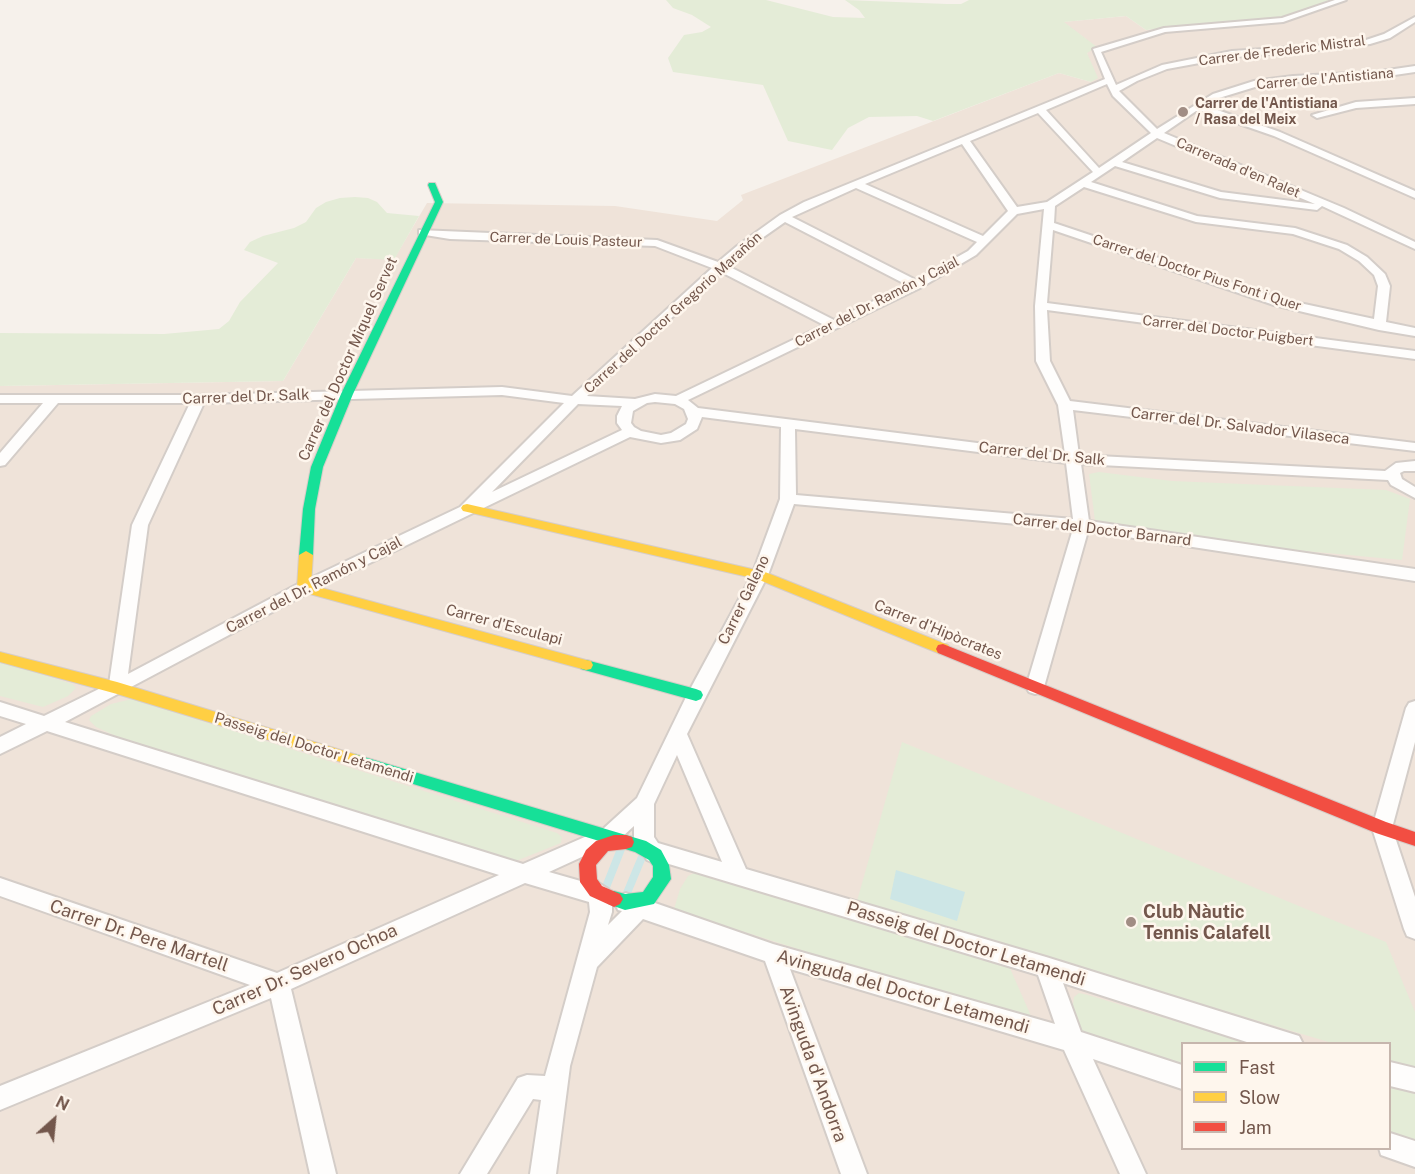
<!DOCTYPE html>
<html>
<head>
<meta charset="utf-8">
<style>
	body { margin:0 }
	#map { position:relative; width:1415px; height:1174px; overflow:hidden; background:#f6f1eb; font-family:"Public Sans",sans-serif }
	canvas { display:block }
	.legend { position:absolute; left:1181px; top:1042px; width:210px; height:108px; box-sizing:border-box; background:#fef6ed; border:2px solid #c6b6ad; margin:0; padding:8px 10px; list-style:none; font-size:18px; color:#73574c }
	.legend li { display:flex; align-items:center; gap:12px; height:30px }
	.legend b { width:30px; border:2px solid #c6b6ad }
	.north { position:absolute; left:24px; top:1090px; width:60px; height:60px; -webkit-text-stroke:4px #fef6ed; paint-order:stroke; rotate:27deg; font-size:16px; font-weight:700; line-height:24px; text-align:center; color:#73574c }
	.north::after { content:''; display:block; margin:auto; width:21px; height:27px; background:#73574c; clip-path:polygon(50% 0,100% 100%,50% 72%,0 100%) }
</style>
</head>
<body>
<div id="map">
<canvas width="1415" height="1174"></canvas>
<ul class="legend">
<li><b style="height:8px;background:#16e098"></b>Fast</li>
<li><b style="height:8px;background:#ffcf43"></b>Slow</li>
<li><b style="height:8px;background:#f24e42"></b>Jam</li>
</ul>
<div class="north">N</div>
</div>
<script>
const ctx = document.querySelector('canvas').getContext('2d');
ctx.lineJoin = 'round';
function fill(path, color) {
  ctx.fillStyle = color;
  ctx.fill(path, 'evenodd');
}
function shape(rows) {
  const path = new Path2D();
  for (const r of rows) {
    path.moveTo(r[0], r[1]);
    for (let i = 2; i < r.length; i += 2) path.lineTo(r[i], r[i + 1]);
  }
  return path;
}
function trace(path, color, width, dash) {
  ctx.strokeStyle = color;
  ctx.lineWidth = width;
  ctx.lineCap = dash ? 'butt' : 'round';
  ctx.setLineDash(dash || []);
  ctx.stroke(path);
}
function drawText(font, color, halo, rows, align = 'center') {
  ctx.font = font + ' "Public Sans",sans-serif';
  ctx.lineWidth = 5;
  ctx.setLineDash([]);
  ctx.textBaseline = 'middle';
  ctx.strokeStyle = halo;
  ctx.fillStyle = color;
  for (const [text, x, y, turn = 0] of rows) {
    ctx.save();
    ctx.translate(x, y);
    ctx.rotate((+turn || 0) * Math.PI / 180);
    ctx.textAlign = isNaN(turn) ? turn : align;
    if (halo) ctx.strokeText(text, 0, 0);
    ctx.fillText(text, 0, 0);
    ctx.restore();
  }
}
fill(shape([
	[1330,0,1415,0,1415,1174,0,1174,0,386,283,381,356,258,394,259,427,203,615,206,717,221,743,200,741,195,1059,73,1091,82,1087,52,1096,47,1063,22,1126,16,1146,30,1282,17],
	[1182,1044,1390,1044,1390,1148,1182,1148]
]), '#efe3d9');
fill(shape([
	[666,0,766,0,833,17,865,18,859,10,845,0,947,4,961,4,969,0,1330,0,1282,17,1146,30,1126,16,1064,22,1097,47,1087,53,1098,78,1091,82,1059,73,933,121,917,116,869,117,848,128,832,150,788,141,763,85,673,72,668,58,684,35,702,32,711,27,692,15,673,8],
	[355,197,368,198,377,202,387,213,419,216,394,260,356,258,283,381,0,386,0,333,164,334,219,329,229,321,240,302,278,263,244,250,250,242,263,236,294,228,306,222,316,208,326,202,340,198],
	[1099,472,1172,481,1386,490,1410,499,1402,560,1284,549,1095,521,1089,474],
	[0,661,72,684,76,688,68,696,43,707,0,696],
	[132,699,557,833,562,837,561,843,516,861,116,736,96,727,89,720,91,716,111,704],
	[902,742,1386,942,1415,1012,1415,1068,1390,1061,1390,1044,1332,1043,857,901],
	[694,873,1009,966,1031,1016,1031,1023,713,922,679,914,674,909,680,889,688,876],
	[1079,993,1088,995,1248,1043,1182,1044,1182,1070,1102,1044,1082,1034,1075,1020,1073,1005,1074,997],
	[1390,1087,1415,1094,1415,1143,1390,1135]
]), '#e4ecd7');
fill(shape([
	[896,870,965,892,957,921,890,899]
]), '#cde6e6');
trace(shape([
	[606,887,621,849],
	[627,893,642,857]
]), '#cde6e6', 8);
const street = shape([
	[1335,0,1346,0,1283,22,1165,32,1101,52,1116,85,1162,65,1232,51,1344,44,1366,40,1384,34,1415,17,1415,22,1390,38,1370,44,1344,48,1232,57,1167,69,1137,81,1119,91,1157,129,1213,94,1254,81,1293,76,1374,72,1415,66,1415,72,1374,78,1293,82,1255,87,1219,98,1206,106,1280,132,1415,191,1415,198,1274,136,1202,111,1196,111,1164,133,1344,208,1415,242,1415,249,1322,206,1317,210,1220,198,1115,166,1091,182,1197,216,1295,228,1347,245,1367,257,1385,274,1390,286,1386,322,1415,328,1415,336,1379,330,1274,305,1053,230,1047,303,1415,351,1415,359,1047,310,1050,361,1070,401,1415,443,1415,451,1073,410,1079,455,1385,471,1396,463,1415,461,1415,471,1404,471,1400,473,1402,479,1415,487,1415,498,1391,485,1388,480,1081,464,1089,521,1415,569,1415,581,1088,531,1044,687,1041,692,1035,694,1029,692,1026,687,1073,529,794,504,768,575,687,734,746,869,1046,957,1299,1036,1303,1044,1253,1044,1063,983,1081,1032,1182,1065,1182,1089,1093,1059,1146,1174,1120,1174,1064,1050,790,969,867,1174,841,1174,765,961,643,919,597,967,570,1066,556,1174,530,1174,541,1100,533,1099,487,1174,460,1174,518,1078,527,1075,545,1076,590,912,589,902,525,883,291,989,336,1174,310,1174,271,998,0,1110,0,1086,250,985,0,896,0,878,277,973,499,875,47,731,0,754,0,737,26,724,0,716,0,702,44,716,109,684,132,525,190,403,58,403,5,465,0,466,0,453,43,403,0,403,0,395,199,395,502,387,572,396,712,268,655,246,450,239,419,234,419,230,657,240,718,262,737,246,780,215,804,202,1105,79,1093,49,1164,28,1282,18,1335,0],
	[1107,84,1113,96,1151,133,1099,168,1046,110,1107,84],
	[1038,113,1093,172,1047,202,1017,207,970,141,1038,113],
	[1157,138,1315,204,1221,192,1122,162,1157,138],
	[962,144,1008,211,983,236,865,184,962,144],
	[1084,187,1196,222,1293,234,1339,249,1359,261,1374,275,1378,286,1374,319,1281,299,1054,223,1055,206,1084,187],
	[856,188,977,242,968,251,916,280,792,217,856,188],
	[1044,209,1035,306,1036,361,1058,405,1065,454,698,408,688,400,920,288,976,255,1017,214,1044,209],
	[785,222,907,285,834,320,728,266,745,250,785,222],
	[721,272,824,325,676,396,655,394,635,399,587,396,721,272],
	[502,395,564,403,460,507,298,584,128,674,148,525,204,403,502,395],
	[655,402,675,404,684,409,688,419,686,424,671,433,661,435,641,431,634,427,631,423,633,411,647,403,655,402],
	[578,404,622,406,617,416,617,423,622,430,492,492,578,404],
	[702,417,781,427,780,499,752,575,687,695,637,798,603,829,523,864,65,722,310,592,630,437,661,443,680,440,697,429,702,417],
	[795,429,1066,463,1073,519,796,495,795,429],
	[677,755,722,862,658,843,654,837,654,804,677,755],
	[634,826,634,838,647,860,654,863,659,861,1038,975,1055,1024,773,944,655,903,652,896,644,893,636,897,626,893,618,896,615,903,618,910,622,911,608,925,612,912,612,896,608,889,592,879,584,882,549,872,597,850,602,852,609,849,634,826],
	[1415,98,1415,104,1356,108,1317,118,1312,115,1356,102,1415,98],
	[1415,701,1415,742,1392,828,1415,897,1415,939,1407,936,1404,929,1372,828,1406,708,1409,703,1415,701],
	[1390,1062,1415,1068,1415,1092,1390,1086,1390,1062],
	[1390,1133,1415,1141,1415,1167,1381,1155,1379,1148,1390,1148,1390,1133]
]);
const fast = shape([
	[429,183,435,183,443,202,353,394,323,467,315,509,313,555,306,559,301,558,299,555,303,509,311,467,341,394,435,202,428,185,429,183],
	[586,660,696,689,701,691,703,695,701,699,696,701,581,669,579,665,581,661,586,660],
	[354,754,646,841,661,850,669,865,671,879,654,904,625,910,608,904,605,899,608,894,614,891,625,894,643,892,653,877,653,866,649,860,635,852,348,764,346,760,348,756,354,754]
]);
const slow = shape([
	[467,504,765,572,948,645,950,649,948,653,943,654,938,653,757,579,463,511,461,508,463,505,467,504],
	[306,551,313,555,311,585,586,660,591,661,593,665,591,669,586,670,299,591,297,588,299,555,306,551],
	[0,652,117,682,354,754,360,756,362,760,360,764,354,766,117,694,0,662,0,652]
]);
const jam = shape([
	[943,644,1386,822,1415,832,1415,846,1376,833,938,653,936,649,938,645,943,644],
	[614,835,626,835,632,837,634,842,632,847,626,849,608,851,596,865,597,879,602,886,620,894,623,899,620,904,614,907,590,896,580,882,579,864,586,850,596,841,614,835]
]);
trace(street, '#d4cdc8', 4);
trace(fast, '#d6cdc8', 2);
trace(slow, '#d6cdc8', 2);
trace(jam, '#d6cdc8', 2);
fill(street, '#fefdfc');
fill(fast, '#16e098');
fill(slow, '#ffcf43');
fill(jam, '#f24e42');
for (const [x, y, r, color] of [
	[1183,112,6,"#a18d84"],
	[1131,922,6,"#a18d84"]
]) {
  const dot = new Path2D();
  dot.arc(x, y, r, 0, 2 * Math.PI);
  ctx.fillStyle = color;
  ctx.fill(dot);
  trace(dot, '#fef6ed', 2);
}
drawText('14px', '#73574c', '#fef6ed', [
	["Carrer de Frederic Mistral",1282,51,-7],
	["Carrer de l'Antistiana",1325,79,-5],
	["Carrerada d'en Ralet",1238,168,23],
	["Carrer de Louis Pasteur",566,240,2],
	["Carrer del Doctor Pius Font i Quer",1197,273,18],
	["Carrer del Dr. Ramón y Cajal",877,302,-27],
	["Carrer del Doctor Gregorio Marañón",673,313,-42],
	["Carrer del Doctor Puigbert",1228,331,7]
]);
drawText('bold 14px', '#73574c', '#fef6ed', [
	["Carrer de l'Antistiana",1195,104],
	["/ Rasa del Meix",1195,120]
], 'left');
drawText('15px', '#73574c', '#fef6ed', [
	["Carrer del Doctor Miquel Servet",348,359,-66],
	["Carrer del Dr. Salk",246,397,-2],
	["Carrer del Dr. Salvador Vilaseca",1240,426,7],
	["Carrer del Dr. Salk",1042,454,6],
	["Carrer del Doctor Barnard",1102,530,7],
	["Carrer del Dr. Ramón y Cajal",314,585,-27],
	["Carrer Galeno",744,600,-64],
	["Carrer d'Esculapi",504,625,15],
	["Carrer d'Hipòcrates",938,630,22],
	["Passeig del Doctor Letamendi",314,748,17]
]);
drawText('bold 18px', '#73574c', '#fef6ed', [
	["Club Nàutic",1143,912],
	["Tennis Calafell",1143,933]
], 'left');
drawText('18px', '#73574c', '#fef6ed', [
	["Carrer Dr. Pere Martell",139,936,19],
	["Passeig del Doctor Letamendi",966,944,17],
	["Carrer Dr. Severo Ochoa",305,970,-24],
	["Avinguda del Doctor Letamendi",903,992,16],
	["Avinguda d'Andorra",813,1064,70]
]);
</script>
</body>
</html>
